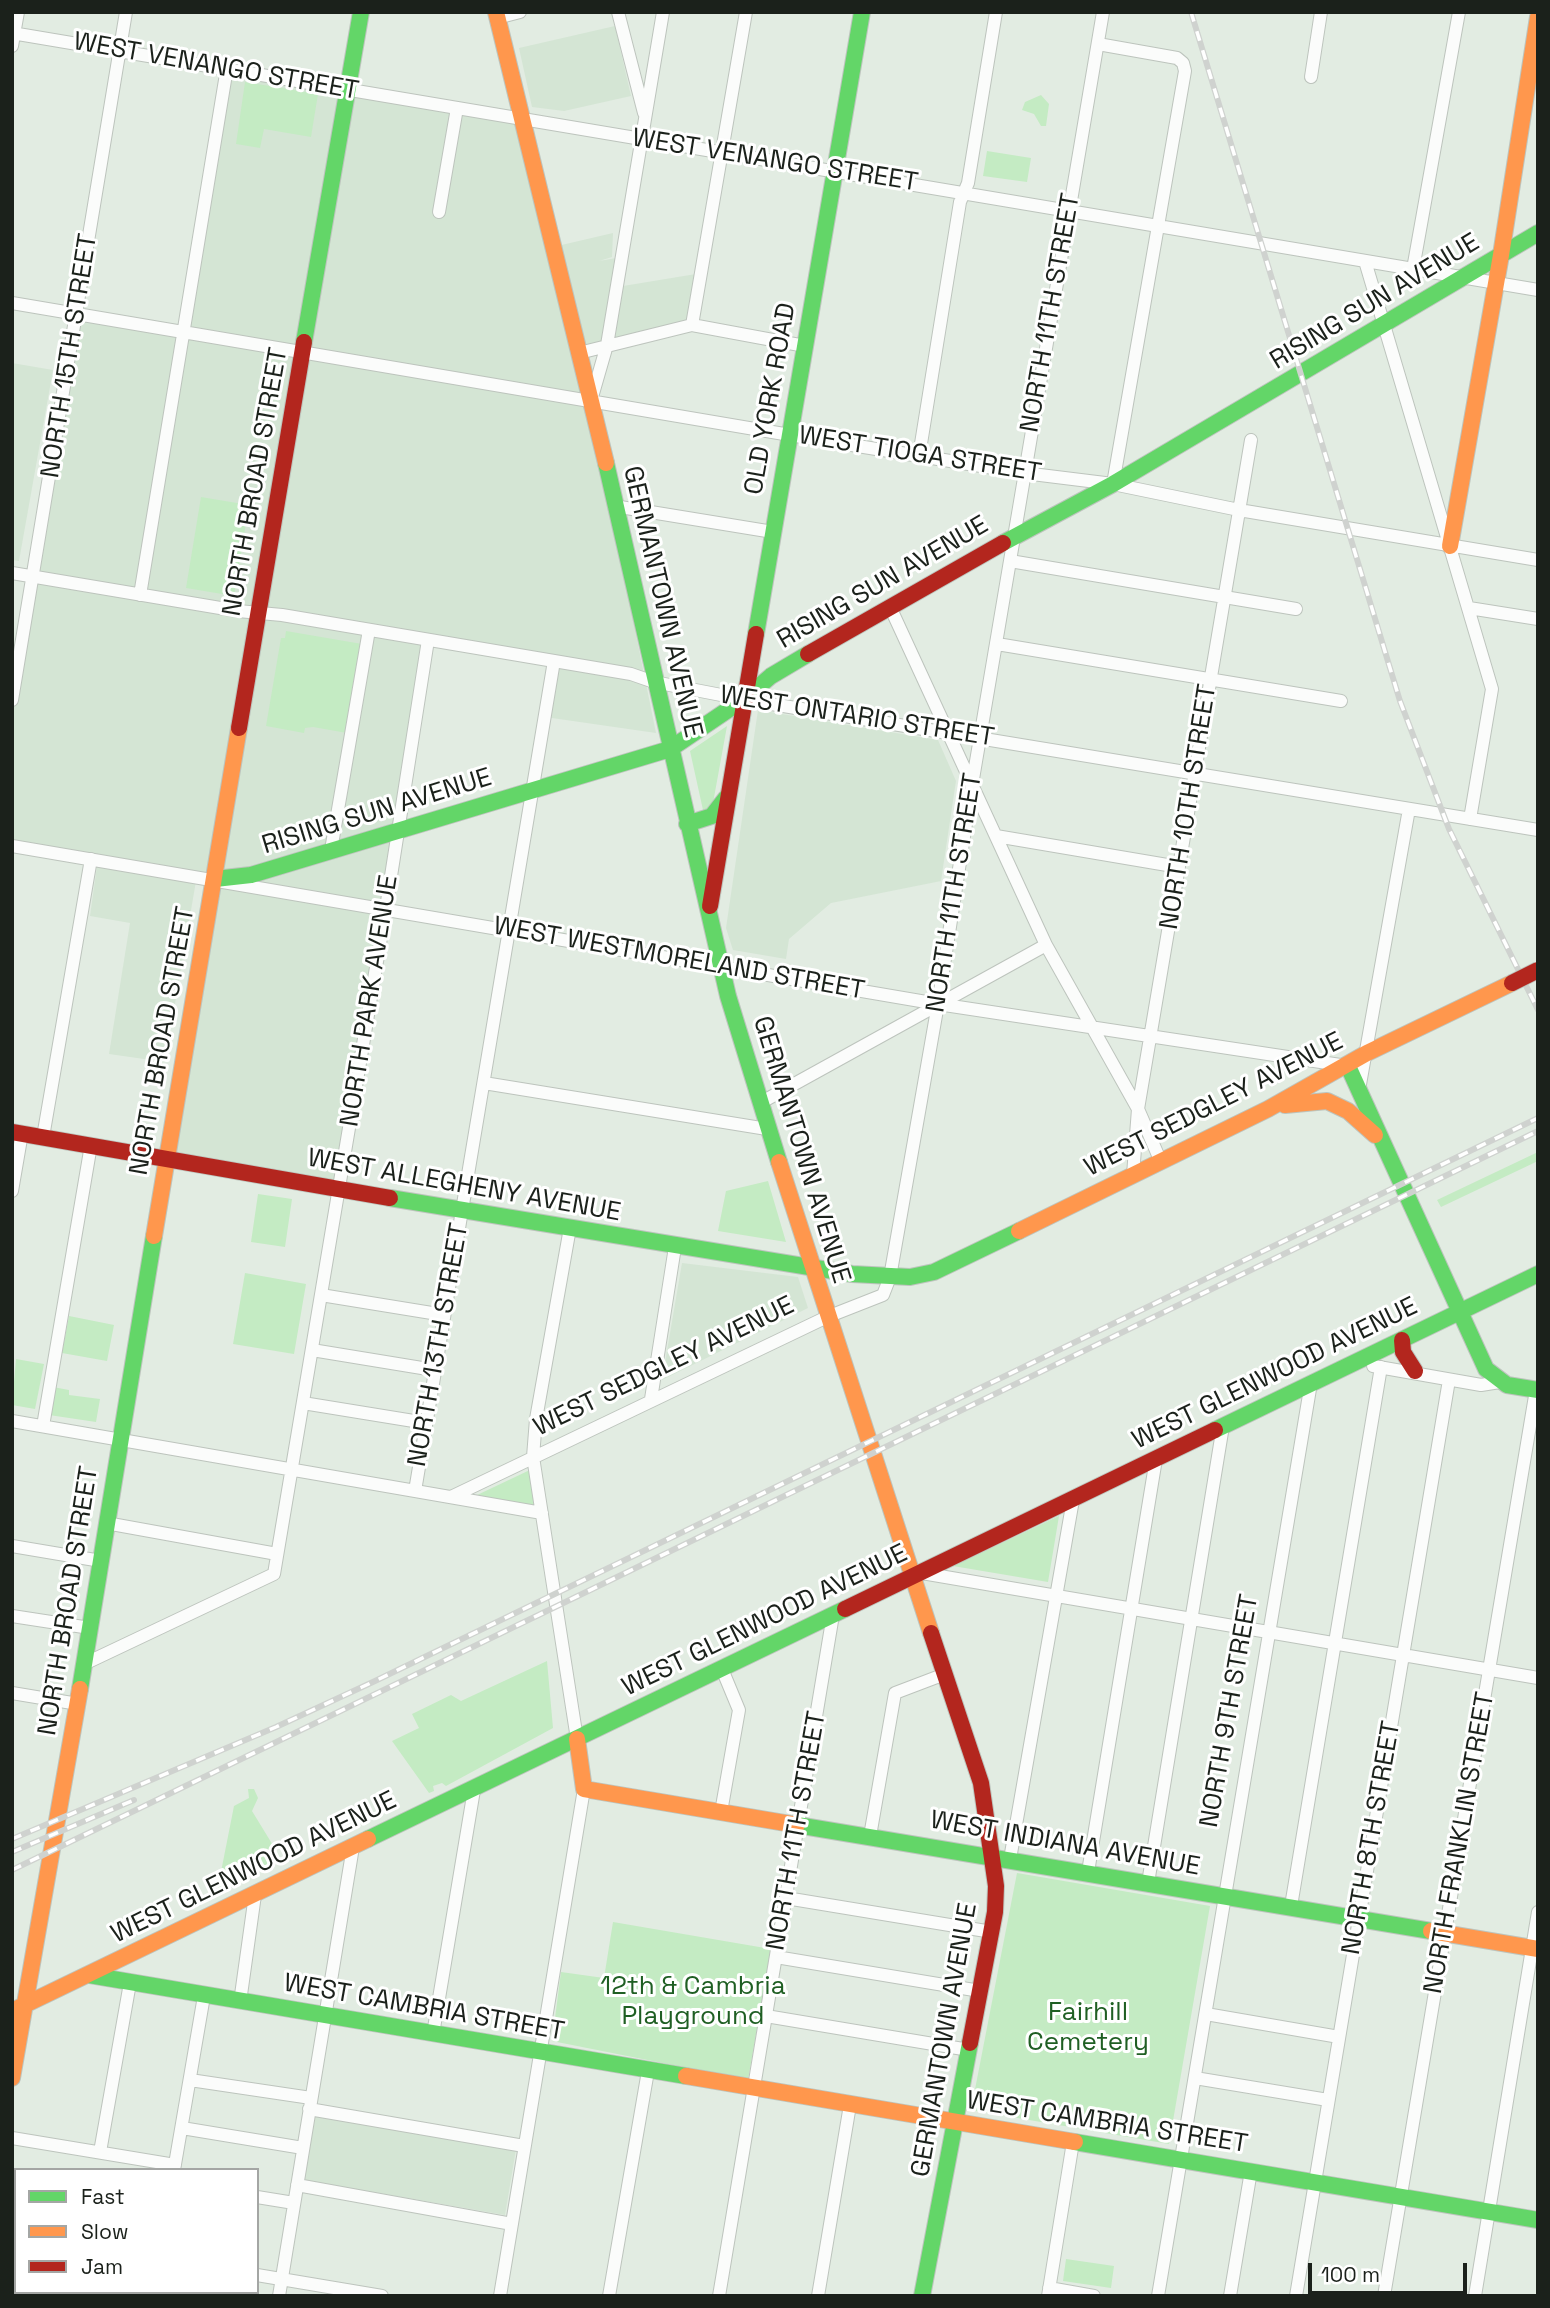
<!DOCTYPE html>
<html>
<head>
<meta charset="utf-8">
<style>
	body { margin:0 }
	#map { position:relative; width:1550px; height:2308px; overflow:hidden; background:#e2ece2; font-family:"Space Grotesk",sans-serif }
	canvas { display:block }
	.frame { position:absolute; inset:0; border:14px solid #1b211b; pointer-events:none }
	.legend { position:absolute; left:14px; top:2168px; width:245px; height:126px; box-sizing:border-box; background:#fff; border:2px solid #a4a6a4; margin:0; padding:9px 12px; list-style:none; font-size:21px; color:#1b211b }
	.legend li { display:flex; align-items:center; gap:14px; height:35px }
	.legend b { width:35px; border:2px solid #a4a6a4 }
	.scale { position:absolute; left:1308px; top:2263px; width:159px; height:32px; box-sizing:border-box; border:4px solid #1b211b; border-top:0; padding-left:9px; font-size:21px; line-height:24px; white-space:nowrap; color:#1b211b; -webkit-text-stroke:5px #fff; paint-order:stroke }
</style>
</head>
<body>
<div id="map">
<canvas width="1550" height="2308"></canvas>
<div class="frame"></div>
<ul class="legend">
<li><b style="height:9px;background:#63d668"></b>Fast</li>
<li><b style="height:9px;background:#ff974d"></b>Slow</li>
<li><b style="height:9px;background:#b3261e"></b>Jam</li>
</ul>
<div class="scale">100 m</div>
</div>
<script>
const ctx = document.querySelector('canvas').getContext('2d');
ctx.lineJoin = 'round';
function fill(path, color) {
  ctx.fillStyle = color;
  ctx.fill(path, 'evenodd');
}
function shape(rows) {
  const path = new Path2D();
  for (const r of rows) {
    path.moveTo(r[0], r[1]);
    for (let i = 2; i < r.length; i += 2) path.lineTo(r[i], r[i + 1]);
  }
  return path;
}
function trace(path, color, width, dash) {
  ctx.strokeStyle = color;
  ctx.lineWidth = width;
  ctx.lineCap = dash ? 'butt' : 'round';
  ctx.setLineDash(dash || []);
  ctx.stroke(path);
}
function drawText(font, color, halo, rows, align = 'center') {
  ctx.font = font + ' "Space Grotesk",sans-serif';
  ctx.lineWidth = 6;
  ctx.setLineDash([]);
  ctx.textBaseline = 'middle';
  ctx.strokeStyle = halo;
  ctx.fillStyle = color;
  for (const [text, x, y, turn = 0] of rows) {
    ctx.save();
    ctx.translate(x, y);
    ctx.rotate((+turn || 0) * Math.PI / 180);
    ctx.textAlign = isNaN(turn) ? turn : align;
    if (halo) ctx.strokeText(text, 0, 0);
    ctx.fillText(text, 0, 0);
    ctx.restore();
  }
}
fill(shape([
	[615,26,631,96,564,111,532,107,519,48],
	[227,68,520,117,553,247,613,233,612,257,599,261,622,257,617,287,702,273,692,325,579,354,656,733,545,717,554,662,428,640,339,1189,168,1159,215,880,12,846,12,700,78,313,183,332],
	[12,363,53,370,19,561,12,560],
	[758,710,938,740,956,781,941,881,831,903,789,939,786,959,733,950,726,928],
	[97,866,196,881,165,1062,109,1054,130,923,90,916],
	[682,1263,798,1277,808,1308,662,1380],
	[316,2114,516,2149,505,2215,304,2180]
]), '#d4e5d4');
fill(shape([
	[245,82,318,94,311,137,264,129,260,148,236,144],
	[1041,95,1049,104,1046,126,1041,126,1034,114,1022,110,1025,102],
	[987,151,1031,158,1027,182,983,176],
	[201,497,249,505,234,596,186,588],
	[286,631,362,644,347,733,313,727,305,728,304,733,266,726,281,638,285,638],
	[727,726,713,803,708,810,703,810,690,751],
	[1538,1152,1538,1161,1441,1207,1437,1200],
	[768,1181,786,1242,718,1231,726,1191],
	[258,1194,292,1199,285,1247,251,1242],
	[245,1273,306,1284,294,1354,233,1344],
	[69,1316,114,1325,107,1361,62,1353],
	[16,1359,44,1364,35,1409,12,1405],
	[53,1387,69,1390,69,1395,100,1399,96,1422,49,1415],
	[532,1469,539,1508,475,1496],
	[1059,1516,1048,1582,953,1566],
	[547,1661,553,1728,446,1786,442,1783,433,1786,434,1791,429,1793,392,1741,419,1728,412,1714,451,1695,461,1701],
	[248,1789,254,1789,258,1798,252,1811,282,1860,217,1892,234,1806,249,1798],
	[1017,1873,1210,1906,1169,2144,971,2110],
	[613,1922,771,1949,748,2080,552,2041,561,1972,604,1978],
	[1066,2259,1114,2266,1111,2288,1063,2281]
]), '#c4ebc3');
const street = shape([
	[618,12,644,113],
	[497,18,520,12],
	[12,33,1538,290],
	[1098,44,1177,58,1183,63,1185,71,1113,484],
	[12,46,18,12],
	[1311,77,1321,12],
	[439,212,457,108],
	[1365,261,1492,689,1470,819],
	[1413,269,1459,12],
	[12,303,790,435,1024,473,1113,484,1239,510,1538,560],
	[692,325,746,12],
	[579,353,692,325,805,346],
	[592,397,607,345,663,12],
	[919,456,960,202,968,183,996,12],
	[614,506,773,532],
	[1010,561,1296,609],
	[12,573,238,611,282,615,631,674,654,682,747,700,1538,830],
	[140,595,227,68],
	[1469,608,1538,619],
	[891,609,1046,945,1138,1109,1161,1162],
	[997,644,1341,701],
	[12,700,126,12],
	[996,836,1179,867],
	[12,846,938,1004,1347,1066],
	[331,850,369,630],
	[484,1083,767,1129],
	[1359,1090,1409,809],
	[760,1103,1046,945],
	[43,1137,91,859],
	[1133,1175,1138,1109,1251,440],
	[12,1191,22,1133],
	[570,1228,536,1419,533,1457,577,1739],
	[321,1295,444,1315],
	[312,1350,434,1370],
	[1373,1366,1481,1385,1500,1382],
	[651,1399,675,1247],
	[303,1403,426,1423],
	[12,1421,542,1513],
	[43,1426,91,1145],
	[415,1491,554,661],
	[451,1497,827,1317,883,1295,890,1277,938,1004,972,785,1103,12],
	[106,1523,277,1554],
	[12,1546,101,1561],
	[922,1573,1538,1678],
	[12,1616,90,1628],
	[84,1664,274,1574,386,908,428,640],
	[12,1693,78,1704],
	[721,1812,739,1710,722,1669],
	[870,1836,895,1693,945,1674],
	[1010,1859,1073,1500],
	[1088,1872,1156,1459],
	[1148,1883,1223,1426],
	[786,1898,992,1932],
	[1291,1906,1381,1367],
	[776,1957,980,1991],
	[240,2002,255,1895],
	[1206,2014,1339,2037],
	[766,2016,969,2050],
	[433,2034,474,1790],
	[1195,2078,1328,2100],
	[190,2080,311,2098],
	[309,2109,524,2146],
	[182,2128,303,2148],
	[12,2138,175,2165],
	[100,2152,130,1983],
	[174,2170,204,1996],
	[297,2185,512,2224],
	[257,2197,294,2203],
	[12,2234,16,2234],
	[257,2275,382,2296],
	[1049,2288,1094,2296],
	[12,2290,16,2290],
	[26,2292,46,2296],
	[152,2296,153,2292],
	[279,2296,353,1847],
	[500,2296,584,1789],
	[609,2296,648,2071],
	[719,2296,833,1615],
	[818,2296,850,2105],
	[1048,2296,1073,2142],
	[1158,2296,1311,1383],
	[1230,2296,1251,2171],
	[1296,2296,1449,1380],
	[1384,2296,1536,1390],
	[1475,2296,1538,1912]
]);
const fast = shape([
	[304,342,361,12],
	[606,463,728,996,779,1162],
	[1003,543,1113,484,1538,233],
	[756,634,862,12],
	[687,824,712,816,726,798],
	[215,879,251,875,670,749,744,699,771,676,808,654],
	[1348,1066,1486,1369,1507,1385,1538,1390],
	[390,1198,852,1274,910,1277,934,1272,1019,1231],
	[1215,1430,1538,1274],
	[80,1689,154,1236],
	[797,1825,1431,1931],
	[368,1839,845,1609],
	[89,1975,686,2076],
	[1075,2142,1538,2220],
	[922,2296,970,2043]
]);
const slow = shape([
	[496,12,606,463],
	[1450,546,1501,255,1538,17],
	[1285,1105,1327,1101,1348,1111,1375,1135],
	[779,1162,931,1633],
	[1019,1231,1268,1109,1367,1053,1512,983],
	[154,1236,239,728],
	[577,1739,584,1789,797,1825],
	[1431,1931,1538,1949],
	[12,2011,368,1839],
	[686,2076,1075,2142],
	[12,2078,80,1689]
]);
const jam = shape([
	[808,654,1003,543],
	[239,728,304,342],
	[710,906,756,634],
	[12,1132,390,1198],
	[1402,1340,1403,1352,1415,1371],
	[845,1609,1215,1430],
	[931,1633,981,1783,996,1886,995,1912,970,2043]
]);
trace(street, '#bdc4bd', 14);
trace(fast, '#bdc4bd', 18);
trace(slow, '#bdc4bd', 18);
trace(jam, '#bdc4bd', 18);
trace(street, '#fbfcfb', 12);
trace(fast, '#63d668', 16);
trace(slow, '#ff974d', 16);
trace(jam, '#b3261e', 16);
const rail = shape([
	[1191,12,1400,701,1449,829,1538,1010],
	[12,1839,276,1727,375,1681,1538,1118],
	[12,1852,134,1800],
	[12,1870,1538,1131]
]);
trace(rail, '#cfd2cf', 6);
trace(rail, '#fff', 3.5, [10]);
const jamBridge = shape([
	[1512,983,1538,970]
]);
trace(jamBridge, '#bdc4bd', 18, []);
trace(jamBridge, '#b3261e', 16);
drawText('26px', '#1b211b', '#fff', [
	["WEST VENANGO STREET",216,67,10],
	["WEST VENANGO STREET",775,161,9],
	["RISING SUN AVENUE",1375,302,-31],
	["NORTH 11TH STREET",1051,313,-80],
	["NORTH 15TH STREET",70,356,-81],
	["OLD YORK ROAD",771,399,-80],
	["WEST TIOGA STREET",920,455,9],
	["NORTH BROAD STREET",256,482,-80],
	["RISING SUN AVENUE",883,583,-30],
	["GERMANTOWN AVENUE",662,602,77],
	["WEST ONTARIO STREET",857,717,9],
	["NORTH 10TH STREET",1189,807,-81],
	["RISING SUN AVENUE",377,812,-17],
	["NORTH 11TH STREET",955,893,-81],
	["WEST WESTMORELAND STREET",679,959,10],
	["NORTH PARK AVENUE",370,1001,-81],
	["NORTH BROAD STREET",163,1041,-80],
	["WEST SEDGLEY AVENUE",1214,1105,-27],
	["GERMANTOWN AVENUE",801,1150,73],
	["WEST ALLEGHENY AVENUE",464,1186,10],
	["NORTH 13TH STREET",439,1345,-80],
	["WEST SEDGLEY AVENUE",664,1367,-26],
	["WEST GLENWOOD AVENUE",1275,1374,-26],
	["NORTH BROAD STREET",69,1601,-81],
	["WEST GLENWOOD AVENUE",765,1621,-26],
	["NORTH 9TH STREET",1230,1711,-80],
	["NORTH 11TH STREET",797,1831,-80],
	["NORTH 8TH STREET",1372,1838,-80],
	["NORTH FRANKLIN STREET",1460,1843,-80],
	["WEST INDIANA AVENUE",1065,1844,10],
	["WEST GLENWOOD AVENUE",254,1868,-26],
	["WEST CAMBRIA STREET",424,2008,10],
	["GERMANTOWN AVENUE",945,2040,-80],
	["WEST CAMBRIA STREET",1107,2123,9]
]);
drawText('26px', '#1f5f23', '#fff', [
	["12th & Cambria",693,1987],
	["Playground",693,2017],
	["Fairhill",1088,2013],
	["Cemetery",1088,2043]
]);
</script>
</body>
</html>
